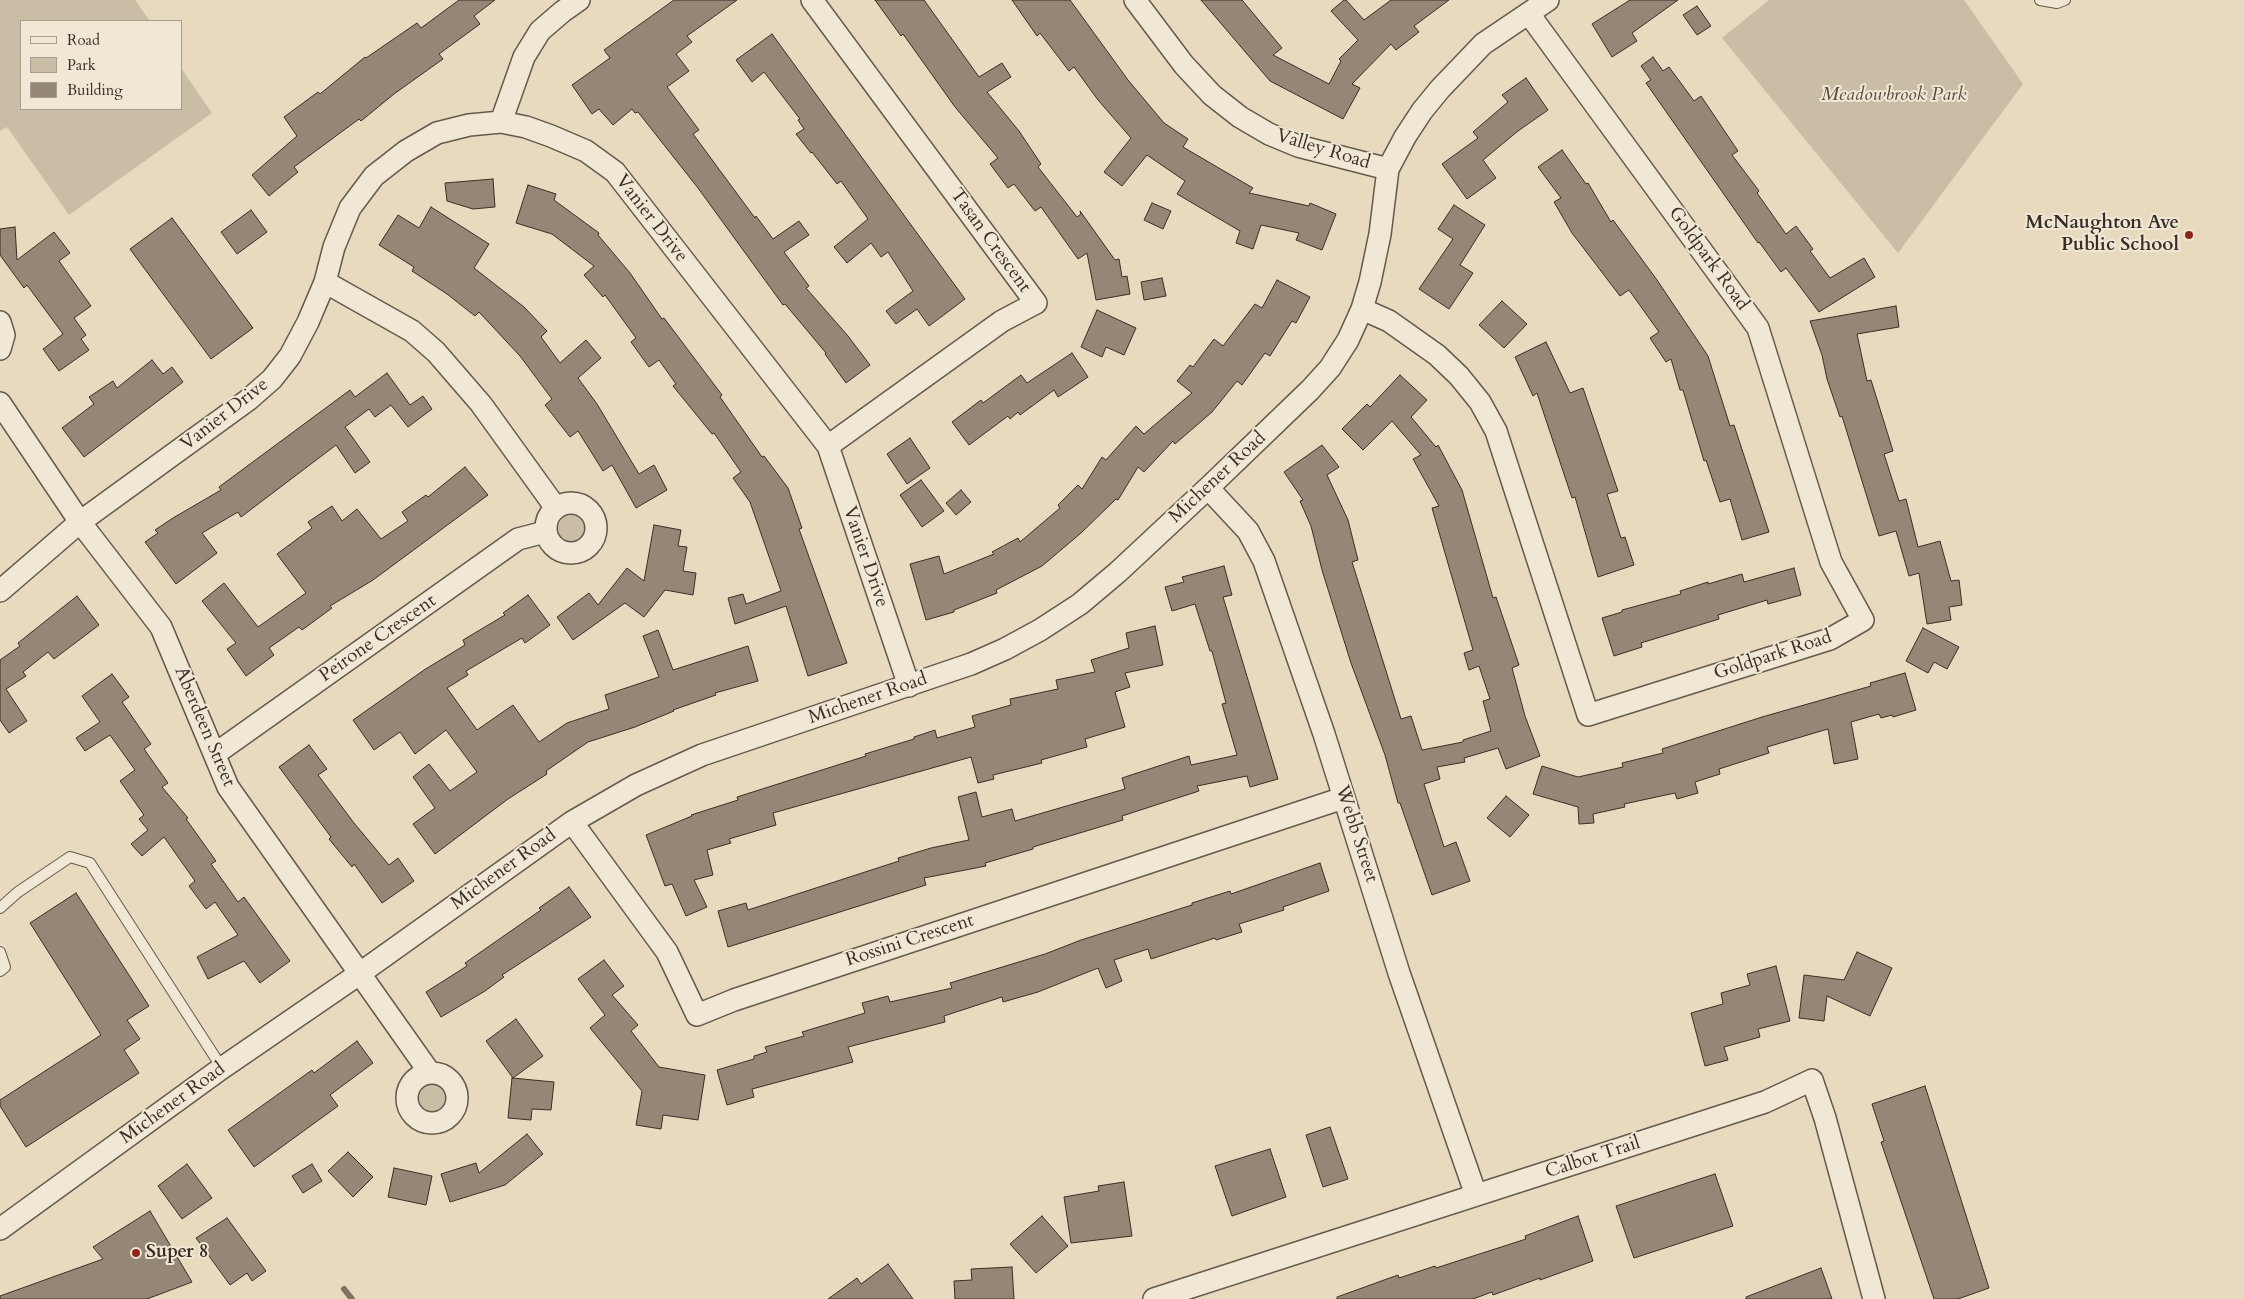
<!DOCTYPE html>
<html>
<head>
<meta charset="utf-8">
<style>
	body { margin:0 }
	#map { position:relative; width:2244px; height:1299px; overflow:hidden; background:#e8dabf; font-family:Cardo,serif }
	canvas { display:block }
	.legend { position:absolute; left:20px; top:20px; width:162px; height:90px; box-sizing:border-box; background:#f0e7d5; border:1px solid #a79d8f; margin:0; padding:6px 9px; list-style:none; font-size:15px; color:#392e26 }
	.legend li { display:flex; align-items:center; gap:10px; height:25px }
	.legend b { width:25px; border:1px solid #a79d8f }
</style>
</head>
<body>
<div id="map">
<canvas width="2244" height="1299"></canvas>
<ul class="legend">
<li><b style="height:6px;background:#f0e7d5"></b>Road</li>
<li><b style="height:14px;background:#cabda5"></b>Park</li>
<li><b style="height:14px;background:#948776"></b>Building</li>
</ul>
</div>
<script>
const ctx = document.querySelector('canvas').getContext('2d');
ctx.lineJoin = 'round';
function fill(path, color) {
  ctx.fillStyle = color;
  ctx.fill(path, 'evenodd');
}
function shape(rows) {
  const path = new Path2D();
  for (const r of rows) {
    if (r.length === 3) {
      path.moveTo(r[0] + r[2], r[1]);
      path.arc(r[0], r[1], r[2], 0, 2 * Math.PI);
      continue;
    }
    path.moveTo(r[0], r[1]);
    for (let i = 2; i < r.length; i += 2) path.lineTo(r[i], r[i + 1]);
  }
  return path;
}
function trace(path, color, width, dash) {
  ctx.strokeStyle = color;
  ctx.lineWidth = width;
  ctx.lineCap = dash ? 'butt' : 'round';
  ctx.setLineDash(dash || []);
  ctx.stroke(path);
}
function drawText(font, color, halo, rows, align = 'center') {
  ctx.font = font + ' Cardo,serif';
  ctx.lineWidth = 4;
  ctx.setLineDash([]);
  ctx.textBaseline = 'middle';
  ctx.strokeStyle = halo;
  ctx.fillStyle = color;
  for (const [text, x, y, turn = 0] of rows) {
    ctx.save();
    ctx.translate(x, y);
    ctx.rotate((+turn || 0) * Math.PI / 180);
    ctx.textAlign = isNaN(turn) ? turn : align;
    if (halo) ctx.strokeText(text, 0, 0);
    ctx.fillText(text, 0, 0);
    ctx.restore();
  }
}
fill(shape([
	[0,0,135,0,150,21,21,21,21,109,181,109,181,68,212,113,69,215,7,127,0,131],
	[1769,0,1964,0,2023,84,1898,253,1722,38],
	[572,529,14],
	[433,1098,14]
]), '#cabda5');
trace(shape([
	[344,1289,352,1299]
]), '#7e7263', 6);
const building = shape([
	[459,0,495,0,474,16,480,24,439,54,443,59,394,94,361,121,359,119,294,167,298,172,269,196,252,175,297,136,284,117,318,92,320,94,365,57,366,58,417,23,421,28,459,0],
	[674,0,737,0,687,36,692,42,676,54,689,71,667,87,699,130,693,134,755,218,756,216,773,239,799,221,809,235,784,252,809,286,806,288,848,336,870,365,846,383,825,354,826,353,785,304,783,305,698,188,638,112,635,113,632,109,613,125,599,109,592,114,572,85,610,58,604,50,674,0],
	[875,0,924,0,979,77,1002,63,1011,77,987,92,1019,131,1041,164,1038,167,1077,217,1081,214,1080,211,1115,260,1119,259,1122,277,1127,276,1130,294,1096,300,1087,253,1078,259,1041,207,1035,211,1014,184,1008,188,990,164,998,158,955,107,903,34,901,36,875,0],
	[1012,0,1070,0,1128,80,1164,123,1188,139,1183,147,1253,188,1249,193,1309,206,1310,203,1336,214,1322,250,1296,240,1299,233,1261,225,1253,249,1236,243,1240,231,1177,194,1185,181,1147,155,1122,186,1104,172,1131,138,1098,100,1074,67,1069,71,1040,33,1037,36,1012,0],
	[1201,0,1242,0,1282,48,1273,55,1329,84,1341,61,1339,59,1358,40,1331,11,1344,0,1346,0,1364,20,1391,0,1449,0,1414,26,1419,32,1396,50,1391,44,1352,84,1360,88,1343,119,1270,81,1201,0],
	[1630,0,1678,0,1632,33,1637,41,1612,57,1592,24,1630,0],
	[1697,6,1711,26,1697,35,1683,15,1697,6],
	[772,34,965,299,929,326,917,309,896,324,886,311,913,291,888,252,881,257,871,243,847,263,834,247,868,219,841,181,837,184,812,152,811,153,796,134,804,129,798,120,800,119,764,72,752,82,736,60,772,34],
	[1653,57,1663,71,1669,67,1694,101,1701,96,1738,151,1732,155,1759,191,1757,193,1786,234,1796,226,1813,249,1810,251,1830,278,1864,258,1875,277,1819,312,1786,268,1781,272,1759,242,1758,243,1646,83,1651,80,1641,66,1653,57],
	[1526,78,1548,110,1518,131,1483,160,1496,178,1467,199,1442,164,1478,138,1473,132,1508,102,1502,95,1526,78],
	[1562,150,1586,184,1588,183,1611,222,1613,220,1657,280,1708,356,1730,426,1734,425,1769,532,1742,540,1730,499,1720,502,1706,460,1704,461,1683,390,1680,390,1671,359,1666,362,1650,338,1659,332,1629,290,1620,296,1572,233,1554,202,1561,198,1538,167,1562,150],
	[493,179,495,207,473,209,447,201,445,183,493,179],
	[528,185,556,194,554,200,599,233,598,235,630,273,662,319,664,318,722,395,720,397,762,457,764,456,788,488,802,528,799,529,847,663,808,676,786,606,735,624,728,598,743,594,746,604,781,591,750,502,733,478,741,472,714,433,712,434,673,386,676,384,659,360,649,367,631,342,636,338,605,295,603,297,584,275,594,266,552,234,516,223,528,185],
	[1152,203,1171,211,1163,229,1144,220,1152,203],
	[1454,205,1485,225,1460,265,1473,273,1449,309,1419,289,1453,239,1438,229,1454,205],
	[431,207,489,244,474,268,524,307,547,331,541,337,560,363,586,340,601,358,578,378,597,404,639,474,654,465,667,490,636,508,612,465,603,471,578,431,570,437,545,405,552,399,520,356,479,312,475,316,447,294,412,271,414,267,379,245,398,215,419,228,431,207],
	[251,210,267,232,237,254,221,232,251,210],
	[172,218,253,328,211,359,130,249,172,218],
	[15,227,17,260,54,232,70,253,59,261,91,306,74,318,86,335,81,339,89,350,59,371,43,349,63,334,27,285,24,288,0,255,0,229,15,227],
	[1162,278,1166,296,1144,300,1141,282,1162,278],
	[1277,280,1310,297,1296,323,1292,321,1270,356,1265,353,1242,385,1237,381,1212,412,1175,444,1173,441,1144,472,1138,467,1118,500,1116,499,1081,533,1042,566,996,590,997,593,954,610,954,612,926,620,910,564,939,556,944,574,994,554,992,552,1018,538,1020,542,1060,508,1058,505,1078,485,1082,489,1102,457,1106,460,1136,426,1144,434,1192,393,1177,381,1190,365,1193,367,1214,339,1223,346,1255,304,1262,308,1277,280],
	[1502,301,1527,324,1504,348,1479,325,1502,301],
	[1896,306,1899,327,1857,334,1867,381,1871,380,1893,451,1884,454,1899,501,1906,499,1918,547,1940,541,1951,581,1959,580,1962,605,1949,607,1951,620,1927,624,1919,573,1909,576,1896,531,1879,536,1842,416,1840,417,1827,379,1822,355,1810,321,1896,306],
	[1097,310,1136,328,1124,355,1106,347,1102,357,1081,347,1097,310],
	[1546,342,1570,393,1583,388,1618,491,1607,494,1621,538,1625,537,1634,565,1598,577,1575,497,1572,498,1537,393,1533,396,1515,357,1546,342],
	[1072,353,1088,377,1058,397,1054,390,1020,415,1018,412,1010,419,1008,416,969,445,952,422,981,400,983,403,1021,375,1027,383,1072,353],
	[152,360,163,374,172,367,183,382,84,457,62,428,94,404,89,397,113,381,117,388,152,360],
	[387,373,410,405,423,396,432,409,408,427,391,405,375,417,369,409,345,427,370,462,355,473,336,445,241,517,238,512,202,533,217,553,176,584,145,542,158,533,155,530,173,518,221,490,219,487,350,390,355,397,387,373],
	[1400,375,1427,400,1411,417,1436,447,1438,445,1462,490,1493,598,1496,597,1519,665,1512,668,1525,716,1540,756,1506,769,1498,748,1464,758,1465,762,1437,767,1440,779,1424,784,1444,847,1456,842,1470,881,1432,895,1400,803,1398,803,1385,755,1351,663,1322,570,1311,526,1300,501,1303,500,1284,472,1322,445,1339,467,1327,475,1348,520,1358,560,1352,562,1401,719,1411,716,1422,750,1463,742,1463,740,1491,731,1483,701,1490,699,1479,666,1469,670,1464,653,1473,650,1432,508,1439,506,1413,459,1421,455,1392,421,1363,450,1342,429,1367,404,1370,407,1400,375],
	[910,438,930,468,907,484,887,454,910,438],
	[465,467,488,495,373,580,330,606,332,608,302,630,299,627,269,648,274,655,246,676,227,649,236,643,202,601,224,583,258,627,306,593,277,554,312,528,308,522,332,506,342,521,357,509,381,539,408,521,402,512,426,495,428,497,465,467],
	[921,480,944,511,922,527,900,495,921,480],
	[961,490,971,502,956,515,946,503,961,490],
	[654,525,681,530,678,546,687,547,683,571,696,573,693,595,665,590,644,617,625,603,573,640,557,617,589,593,598,605,627,568,644,581,654,525],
	[1224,566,1232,595,1223,597,1278,779,1250,787,1247,776,1197,786,1199,791,1122,816,1123,820,1033,847,1033,849,985,863,986,866,924,878,926,885,728,947,718,911,746,903,748,910,899,861,898,858,931,848,969,840,958,797,976,792,982,817,1012,809,1015,821,1125,789,1122,778,1189,756,1191,765,1237,755,1222,704,1226,703,1212,651,1210,651,1195,604,1172,611,1165,587,1184,582,1182,577,1224,566],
	[1794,568,1801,595,1768,604,1767,600,1718,615,1719,619,1641,643,1642,647,1614,656,1602,618,1622,612,1622,610,1681,594,1680,591,1708,582,1708,584,1742,574,1744,582,1794,568],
	[528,595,550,625,525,643,522,638,466,671,468,675,447,688,477,730,513,705,539,742,567,723,609,709,605,695,659,677,643,636,658,630,673,670,748,646,758,681,715,693,716,695,673,710,674,711,635,727,588,742,546,771,547,774,508,799,435,854,413,824,435,808,413,777,429,764,450,791,477,772,446,730,415,754,400,732,374,750,353,720,424,670,465,645,463,640,505,615,503,613,528,595],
	[77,596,99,625,54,659,48,652,23,672,26,676,6,689,27,721,9,733,0,720,0,660,20,646,18,643,77,596],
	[1155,626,1163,665,1125,673,1130,687,1115,692,1125,727,1085,739,1087,747,1041,760,1042,763,993,775,994,779,978,783,971,757,773,813,776,825,729,839,731,843,707,850,713,875,694,880,707,907,686,916,672,884,665,886,646,835,692,816,691,815,738,800,737,797,866,756,865,754,914,739,914,737,935,730,937,738,975,727,972,716,1011,705,1010,699,1058,689,1056,680,1095,672,1091,660,1129,648,1126,633,1155,626],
	[1923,628,1959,647,1947,669,1934,662,1928,673,1906,661,1923,628],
	[1905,673,1916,710,1893,717,1892,715,1881,718,1879,714,1851,722,1858,759,1834,764,1828,729,1767,747,1769,753,1719,769,1720,774,1695,782,1698,793,1677,799,1675,793,1624,804,1625,807,1593,814,1594,823,1579,824,1578,807,1533,794,1542,766,1578,777,1623,767,1622,763,1663,753,1662,749,1762,717,1871,686,1870,683,1905,673],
	[112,674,129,697,122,702,151,744,144,749,168,783,162,787,188,818,186,819,216,861,211,864,238,902,244,897,290,961,260,983,244,961,208,979,197,957,238,935,215,902,206,909,189,886,195,881,164,837,142,856,131,844,148,830,139,819,144,815,120,781,135,770,110,735,85,751,76,738,100,722,82,696,112,674],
	[309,745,327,769,318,775,354,823,389,865,398,858,414,881,382,903,354,864,352,867,329,839,331,837,279,767,309,745],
	[1506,796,1529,815,1510,837,1487,818,1506,796],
	[1320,863,1329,891,1283,907,1284,910,1239,924,1242,932,1216,940,1215,938,1151,959,1148,949,1114,960,1122,981,1106,988,1098,968,1038,992,1003,1002,1002,997,944,1016,945,1022,848,1047,853,1062,752,1089,754,1097,727,1105,717,1070,754,1059,754,1056,767,1052,765,1047,804,1036,802,1032,865,1013,862,1003,888,996,890,1002,952,988,950,983,1045,954,1081,940,1192,905,1192,903,1230,891,1231,894,1320,863],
	[569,887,591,917,502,975,504,977,485,991,441,1017,426,992,467,966,465,963,541,910,539,908,569,887],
	[76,893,149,1006,127,1020,140,1039,124,1050,139,1073,26,1147,0,1106,0,1100,101,1035,30,923,76,893],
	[1857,952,1892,968,1870,1016,1827,996,1824,1021,1799,1018,1804,975,1844,980,1857,952],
	[604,960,624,986,612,995,638,1025,631,1031,659,1067,705,1075,698,1120,663,1115,661,1129,636,1125,642,1091,590,1028,605,1015,578,979,604,960],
	[1776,966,1790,1021,1758,1029,1760,1037,1724,1047,1728,1060,1705,1066,1691,1013,1723,1004,1721,993,1750,985,1747,974,1776,966],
	[516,1019,543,1056,513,1078,486,1041,516,1019],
	[357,1041,373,1063,330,1095,338,1106,254,1167,228,1130,312,1070,314,1073,357,1041],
	[512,1078,554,1082,551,1110,532,1109,531,1120,508,1118,512,1078],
	[1925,1086,1989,1288,1958,1299,1934,1299,1881,1142,1884,1141,1872,1104,1925,1086],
	[1330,1127,1348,1179,1323,1187,1306,1135,1330,1127],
	[527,1134,543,1154,505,1185,450,1202,441,1174,476,1163,479,1173,527,1134],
	[1270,1149,1286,1197,1232,1216,1215,1166,1270,1149],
	[348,1152,373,1177,353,1197,328,1171,348,1152],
	[187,1164,212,1198,182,1219,158,1186,187,1164],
	[312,1164,322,1181,303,1193,292,1176,312,1164],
	[394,1168,432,1176,426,1205,388,1197,394,1168],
	[1715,1174,1733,1226,1634,1258,1616,1206,1715,1174],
	[1124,1182,1132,1236,1071,1243,1064,1197,1099,1191,1098,1186,1124,1182],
	[150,1211,192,1282,147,1299,0,1299,0,1296,103,1259,93,1247,150,1211],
	[1042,1216,1068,1246,1036,1273,1010,1244,1042,1216],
	[1578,1216,1593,1261,1540,1280,1540,1278,1493,1295,1492,1292,1473,1299,1337,1299,1337,1297,1398,1275,1399,1278,1435,1266,1436,1268,1526,1239,1525,1236,1578,1216],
	[227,1218,266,1271,252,1281,247,1273,230,1285,196,1238,227,1218],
	[888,1264,913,1299,828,1299,857,1278,861,1284,888,1264],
	[1012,1267,1014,1299,955,1299,954,1281,972,1280,971,1269,1012,1267],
	[1821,1268,1832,1299,1746,1299,1746,1297,1821,1268]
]);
fill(building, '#948776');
trace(building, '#392e26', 1);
const lane = shape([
	[2040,0,2057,3,2065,0],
	[0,908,18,892,70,857,90,863,222,1068],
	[0,952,5,967,0,971]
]);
const street = shape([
	[812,0,1036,303,1002,321,828,446],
	[1135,0,1184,65,1212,95,1240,117,1269,134,1298,146,1388,169],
	[501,122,524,57,540,31,562,12,579,0],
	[325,282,412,331,436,352,481,404,556,508],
	[1362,309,1389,321,1437,355,1459,376,1480,402,1496,431,1588,715,1830,639,1863,620,1831,562,1758,328,1529,14],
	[0,322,4,335,0,349],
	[0,403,80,522,161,627,228,787,430,1073],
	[1208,488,1248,531,1264,561,1324,734,1399,973,1476,1195],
	[571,528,25],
	[0,591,80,522,248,400,272,379,290,356,308,322,325,282,334,247,350,208,374,176,406,151,437,133,469,125,501,122,526,127,551,136,586,151,615,172,828,446,909,686],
	[215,754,518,539,545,532],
	[572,822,667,952,697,1015,734,1000,1343,798],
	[432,1098,25],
	[0,1229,222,1068,359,974,572,822,636,785,702,755,971,664,1005,649,1040,630,1080,604,1118,572,1208,488,1310,390,1330,368,1348,340,1362,309,1370,282,1380,234,1388,169,1405,137,1422,111,1440,89,1483,44,1548,0],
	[1154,1299,1765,1102,1812,1080,1825,1118,1874,1299]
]);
trace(lane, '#65594c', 12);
trace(street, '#65594c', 24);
trace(lane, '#f0e7d5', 10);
trace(street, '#f0e7d5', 21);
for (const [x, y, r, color] of [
	[2189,235,5,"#8f2418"],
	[136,1253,5,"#8f2418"]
]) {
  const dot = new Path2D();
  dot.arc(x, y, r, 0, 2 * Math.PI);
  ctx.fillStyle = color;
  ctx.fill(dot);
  trace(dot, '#f0e7d5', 2);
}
drawText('italic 19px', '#564b3f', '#f0e7d5', [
	["Meadowbrook Park",1894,96]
]);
drawText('19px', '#392e26', '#f0e7d5', [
	["Valley Road",1323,150,17],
	["Vanier Drive",651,219,52],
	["Tasan Crescent",990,241,54],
	["Goldpark Road",1708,259,54],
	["Vanier Drive",225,415,-38],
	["Michener Road",1218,478,-43],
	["Vanier Drive",865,557,71],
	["Peirone Crescent",378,639,-35],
	["Goldpark Road",1773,656,-18],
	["Michener Road",868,699,-19],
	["Aberdeen Street",204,727,67],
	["Webb Street",1356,834,72],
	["Michener Road",504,870,-36],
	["Rossini Crescent",910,941,-18],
	["Michener Road",173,1104,-36],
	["Calbot Trail",1593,1158,-18]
]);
drawText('bold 19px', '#392e26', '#f0e7d5', [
	["McNaughton Ave",2179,224],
	["Public School",2179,246],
	["Super 8",146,1253,"left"]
], 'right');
</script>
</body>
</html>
